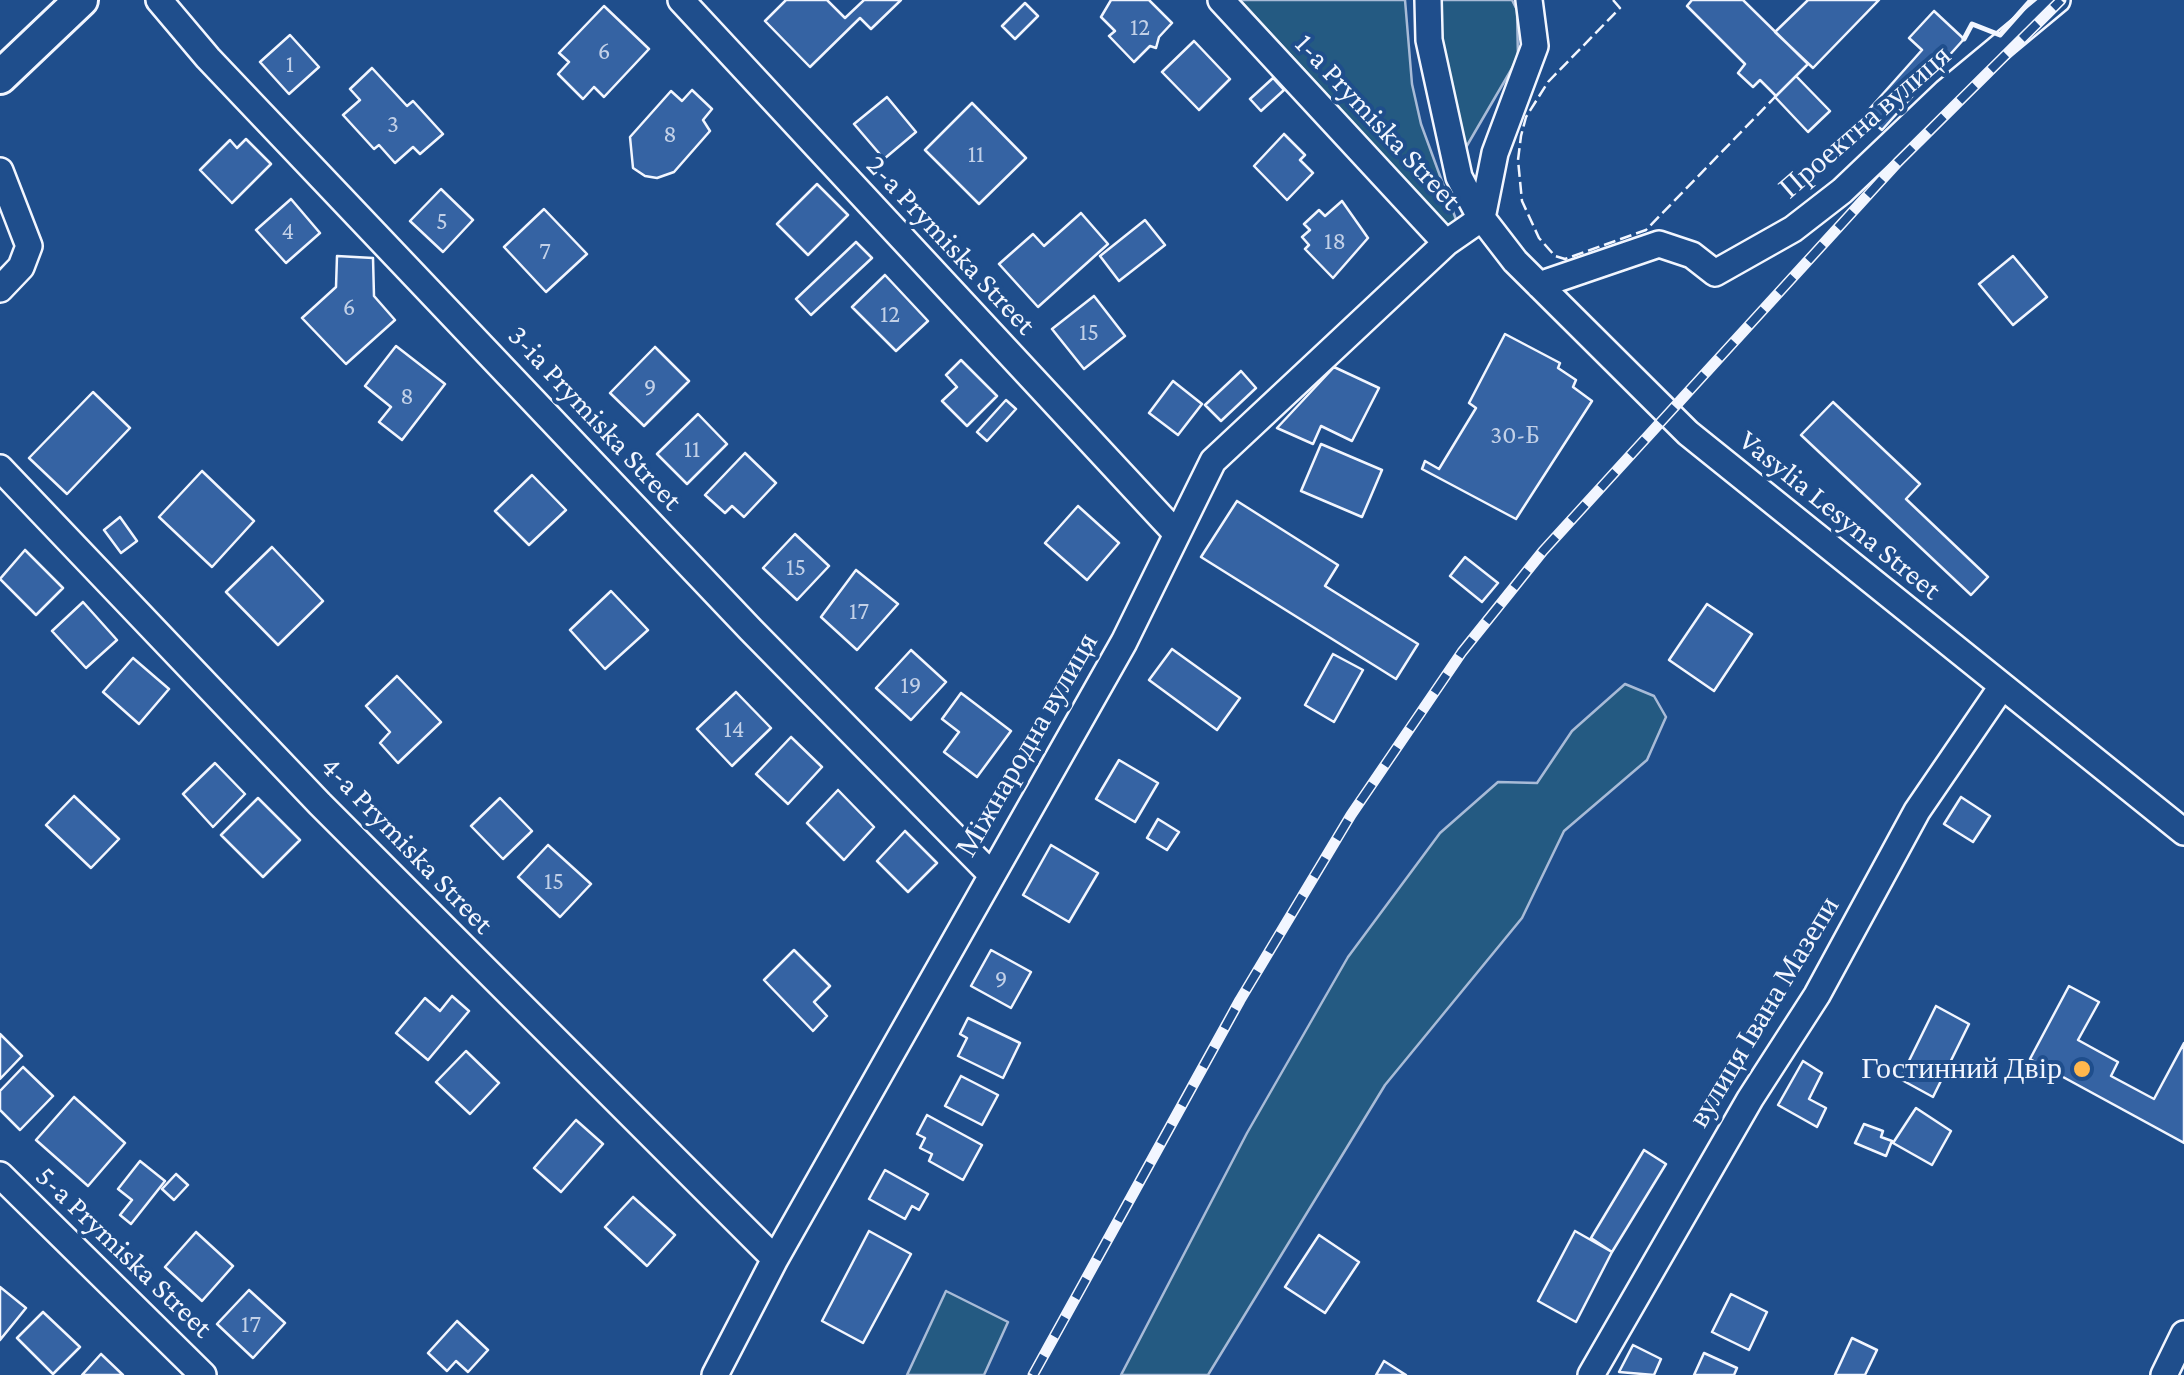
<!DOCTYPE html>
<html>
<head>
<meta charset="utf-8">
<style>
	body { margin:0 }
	canvas { display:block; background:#1f4e8c }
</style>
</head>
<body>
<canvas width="2184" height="1375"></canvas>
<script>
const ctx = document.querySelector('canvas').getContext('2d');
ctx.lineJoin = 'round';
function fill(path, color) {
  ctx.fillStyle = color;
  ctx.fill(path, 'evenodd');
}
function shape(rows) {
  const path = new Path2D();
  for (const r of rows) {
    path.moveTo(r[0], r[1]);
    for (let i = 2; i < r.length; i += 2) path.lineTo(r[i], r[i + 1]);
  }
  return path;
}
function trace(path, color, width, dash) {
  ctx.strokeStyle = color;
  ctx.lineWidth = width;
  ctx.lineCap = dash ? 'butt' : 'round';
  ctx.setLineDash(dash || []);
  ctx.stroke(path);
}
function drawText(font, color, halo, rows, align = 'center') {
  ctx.font = font + ' "Crimson Pro",serif';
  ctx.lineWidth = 8;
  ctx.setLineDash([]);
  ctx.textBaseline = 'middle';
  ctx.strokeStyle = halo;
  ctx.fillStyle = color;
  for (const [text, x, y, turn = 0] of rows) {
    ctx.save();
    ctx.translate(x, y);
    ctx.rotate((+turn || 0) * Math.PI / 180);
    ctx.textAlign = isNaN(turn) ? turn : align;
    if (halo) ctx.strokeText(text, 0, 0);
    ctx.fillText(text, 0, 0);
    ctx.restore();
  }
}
const green = shape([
	[1240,0,1405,0,1412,84,1421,124,1458,225,1450,229,1240,0],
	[1440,0,1512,0,1517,10,1518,58,1465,149,1443,50,1440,0],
	[1625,684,1654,696,1666,717,1647,760,1564,831,1522,918,1385,1085,1208,1375,1121,1375,1247,1133,1348,957,1440,833,1498,782,1537,783,1572,731,1625,684],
	[946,1291,1008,1322,984,1375,907,1375,946,1291]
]);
fill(green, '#245a82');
trace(green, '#a8bbd7', 2.5);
const building = shape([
	[786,0,827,0,845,18,864,0,901,0,871,29,860,18,810,67,765,21,786,0],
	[1111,0,1149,0,1172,23,1159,37,1156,48,1150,46,1134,62,1109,36,1115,31,1101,17,1111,0],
	[1692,0,1743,0,1808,64,1776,96,1760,80,1753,87,1738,73,1745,64,1687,6,1692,0],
	[1808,0,1879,0,1813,68,1775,32,1808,0],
	[1025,3,1038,16,1015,39,1002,26,1025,3],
	[604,6,649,49,604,97,594,87,583,99,558,74,569,62,559,53,604,6],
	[1934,11,1964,39,1882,130,1864,115,1922,50,1909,38,1934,11],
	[290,35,319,67,289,94,260,62,290,35],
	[1194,41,1230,79,1199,110,1162,72,1194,41],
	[372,68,407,106,413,101,443,134,420,154,413,147,395,163,379,145,374,149,343,115,360,100,350,89,372,68],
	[1796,76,1830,111,1808,132,1775,97,1796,76],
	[1273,78,1284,90,1261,111,1250,99,1273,78],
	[692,90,712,109,703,120,710,131,674,172,657,178,645,176,633,168,630,137,671,91,682,101,692,90],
	[887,97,916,132,884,159,854,124,887,97],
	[972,103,1026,158,979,204,925,150,972,103],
	[1284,134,1305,155,1300,160,1313,173,1287,200,1254,166,1284,134],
	[246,139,271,164,232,203,200,170,230,140,237,148,246,139],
	[817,184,848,215,808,255,777,224,817,184],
	[441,189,473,220,443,252,410,221,441,189],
	[291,199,320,233,286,263,256,230,291,199],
	[1342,201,1368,238,1333,278,1305,249,1309,245,1302,237,1310,230,1304,224,1319,210,1325,216,1342,201],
	[544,209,587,254,546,292,504,247,544,209],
	[1081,213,1108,244,1038,307,999,264,1033,234,1044,246,1081,213],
	[1145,220,1165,245,1119,281,1100,256,1145,220],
	[856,242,872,258,811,315,796,299,856,242],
	[337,256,373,258,374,296,395,320,346,364,302,318,336,287,337,256],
	[2013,256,2047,297,2013,325,1979,284,2013,256],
	[885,275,928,321,896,351,852,307,885,275],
	[1094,296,1125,336,1084,369,1052,329,1094,296],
	[1505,334,1560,363,1558,368,1576,380,1573,387,1592,401,1516,519,1422,469,1425,461,1439,469,1476,408,1469,403,1505,334],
	[396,346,445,384,402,440,379,422,391,407,365,386,396,346],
	[655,347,689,381,644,426,610,393,655,347],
	[961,360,997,396,967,426,942,401,957,387,946,375,961,360],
	[1334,367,1379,388,1352,441,1321,426,1313,444,1277,428,1334,367],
	[1241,371,1256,388,1221,421,1205,405,1241,371],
	[1173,381,1202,404,1178,435,1149,413,1173,381],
	[93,392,130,428,67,494,29,458,93,392],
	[1006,400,1016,409,987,441,977,432,1006,400],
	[1833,402,1920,484,1906,499,1988,577,1971,595,1801,435,1833,402],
	[698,414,727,444,687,484,657,454,698,414],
	[1321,444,1382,470,1362,517,1301,491,1321,444],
	[745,453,776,483,744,517,732,506,725,513,705,495,745,453],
	[202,471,254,521,212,567,159,517,202,471],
	[532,475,566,510,529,545,495,511,532,475],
	[1237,501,1338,565,1325,586,1418,644,1396,679,1201,557,1237,501],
	[1078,506,1119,543,1087,580,1045,543,1078,506],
	[120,517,137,541,121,553,104,530,120,517],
	[795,534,829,566,797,600,763,568,795,534],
	[272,547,323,601,278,645,226,592,272,547],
	[25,550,63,588,36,615,0,579,25,550],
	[1465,557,1498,583,1482,602,1450,576,1465,557],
	[856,570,898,604,857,650,821,617,856,570],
	[611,591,648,630,605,669,570,630,611,591],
	[83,602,117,640,86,668,52,631,83,602],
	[1707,604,1752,634,1714,691,1669,660,1707,604],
	[1172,649,1240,698,1217,730,1149,680,1172,649],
	[911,650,946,682,911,720,876,688,911,650],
	[1333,654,1363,670,1334,722,1305,705,1333,654],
	[133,658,169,689,139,724,103,692,133,658],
	[397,676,441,722,398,763,380,743,390,732,366,706,397,676],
	[736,692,771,728,732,766,697,729,736,692],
	[961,693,1011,731,977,777,944,752,959,732,942,719,961,693],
	[791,737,822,767,788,804,756,774,791,737],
	[1119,760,1158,783,1135,822,1096,799,1119,760],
	[215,763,245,794,213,827,183,794,215,763],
	[838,790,874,827,844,860,807,823,838,790],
	[74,796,119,839,91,868,46,825,74,796],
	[1961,797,1990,816,1973,842,1944,824,1961,797],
	[258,798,300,840,263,877,221,835,258,798],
	[500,798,532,831,503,859,471,826,500,798],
	[1158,819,1179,832,1167,850,1147,838,1158,819],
	[905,831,937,863,908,892,877,861,905,831],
	[548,845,591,884,560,917,518,877,548,845],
	[1051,845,1098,873,1069,922,1023,895,1051,845],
	[794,950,830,986,814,1002,827,1016,813,1031,764,980,794,950],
	[991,950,1031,972,1011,1008,971,986,991,950],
	[2069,986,2099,1002,2078,1040,2118,1062,2111,1076,2154,1099,2184,1043,2184,1143,2030,1059,2069,986],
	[452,996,469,1011,428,1060,396,1033,425,998,440,1011,452,996],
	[1936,1006,1969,1024,1933,1097,1900,1079,1936,1006],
	[968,1018,1020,1043,1003,1078,958,1056,967,1038,960,1034,968,1018],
	[0,1034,22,1056,0,1079,0,1034],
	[466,1051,499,1083,470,1114,436,1082,466,1051],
	[1803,1061,1822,1073,1809,1099,1826,1108,1817,1127,1778,1105,1803,1061],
	[23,1067,53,1096,20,1130,0,1110,0,1091,23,1067],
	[961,1076,998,1095,982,1125,945,1106,961,1076],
	[74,1097,125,1143,88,1186,36,1140,74,1097],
	[1916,1108,1951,1131,1932,1165,1893,1143,1916,1108],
	[927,1115,982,1145,963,1180,929,1161,932,1154,920,1148,925,1138,917,1134,927,1115],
	[576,1120,603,1144,561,1192,534,1168,576,1120],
	[1864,1124,1883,1131,1881,1137,1892,1141,1886,1156,1855,1143,1864,1124],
	[1644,1150,1666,1164,1612,1252,1591,1238,1644,1150],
	[140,1161,165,1181,131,1224,120,1215,132,1200,118,1189,140,1161],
	[885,1170,928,1194,919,1210,912,1206,905,1219,869,1199,885,1170],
	[176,1174,188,1185,174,1200,162,1189,176,1174],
	[633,1197,675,1235,647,1266,605,1227,633,1197],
	[869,1231,911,1254,863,1343,822,1321,869,1231],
	[1575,1231,1612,1252,1576,1322,1538,1301,1575,1231],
	[196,1232,233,1266,202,1301,165,1267,196,1232],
	[1319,1235,1359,1262,1325,1313,1285,1287,1319,1235],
	[0,1287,26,1308,0,1340,0,1287],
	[249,1290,285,1323,253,1358,217,1324,249,1290],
	[1731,1294,1767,1312,1749,1350,1712,1332,1731,1294],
	[43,1312,80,1347,53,1374,17,1338,43,1312],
	[457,1321,488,1350,468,1372,456,1361,447,1371,428,1353,457,1321],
	[1852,1338,1877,1350,1865,1375,1835,1375,1852,1338],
	[1633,1345,1661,1359,1654,1375,1619,1372,1633,1345],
	[1704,1353,1737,1368,1734,1375,1694,1375,1704,1353],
	[101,1354,123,1375,82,1375,101,1354],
	[1384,1361,1406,1375,1376,1375,1384,1361]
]);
fill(building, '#3563a3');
trace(building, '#f2f6ff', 2.5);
const minor = shape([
	[159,0,208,58,751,630,991,874],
	[681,0,1176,533],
	[1221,0,1446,243],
	[1428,0,1429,40,1459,177,1478,213,1515,261,1688,433,2184,832],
	[0,171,29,246,21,267,0,289],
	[1482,218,1495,153,1535,46,1529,0],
	[1539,285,1659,244,1692,255,1715,273,1793,229,1842,191,1946,92,2057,0],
	[0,468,320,804,775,1259],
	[0,1175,203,1375],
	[715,1375,775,1259,1124,642,1213,461,1446,243,1482,218],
	[1591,1375,1750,1099,1817,995,1917,811,2001,688],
	[2164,1375,2184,1334]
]);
const major = shape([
	[0,77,81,0]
]);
trace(minor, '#f2f6ff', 30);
trace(major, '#f2f6ff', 38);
trace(minor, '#1f4e8c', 25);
trace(major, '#1f4e8c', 32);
const rail = shape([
	[1033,1375,1240,1000,1351,815,1462,652,1543,551,1898,162,2061,0]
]);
trace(rail, '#f2f6ff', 11);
trace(rail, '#1f4e8c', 8, [22]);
trace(shape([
	[1613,0,1620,8,1548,82,1526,117,1521,136,1518,160,1522,201,1539,238,1555,256,1565,259,1646,230,1775,97]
]), '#f2f6ff', 2.5, [12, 5]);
trace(shape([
	[1964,39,1972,24,2000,35,2031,0]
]), '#f2f6ff', 5);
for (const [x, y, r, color] of [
	[2082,1069,10,"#ffb74d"]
]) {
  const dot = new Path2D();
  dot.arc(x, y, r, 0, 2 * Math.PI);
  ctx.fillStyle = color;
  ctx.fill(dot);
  trace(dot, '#1f4e8c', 4);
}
drawText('25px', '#c3d1e8', null, [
	["12",1140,27],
	["6",604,51],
	["1",290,64],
	["3",393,124],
	["8",670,134],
	["11",976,154],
	["5",442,221],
	["4",288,231],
	["18",1335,241],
	["7",545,251],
	["6",349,307],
	["12",890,314],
	["15",1089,332],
	["9",650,387],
	["8",407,396],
	["30-Б",1515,435],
	["11",692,449],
	["15",796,567],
	["17",859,611],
	["19",911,685],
	["14",734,729],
	["15",554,881],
	["9",1001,979],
	["17",251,1324]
]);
drawText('30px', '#f2f6ff', '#1f4e8c', [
	["1-a Prymiska Street",1378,122,47],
	["Проектна вулиця",1865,122,-41],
	["2-a Prymiska Street",951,245,47],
	["3-ia Prymiska Street",595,418,47],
	["Vasylia Lesyna Street",1840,515,39],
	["Міжнародна вулиця",1027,745,-60],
	["4-a Prymiska Street",407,845,46],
	["вулиця Івана Мазепи",1764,1012,-59],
	["5-a Prymiska Street",124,1252,44]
]);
drawText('30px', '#f2f6ff', '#1f4e8c', [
	["Гостинний Двір",2062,1069]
], 'right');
</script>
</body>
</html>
